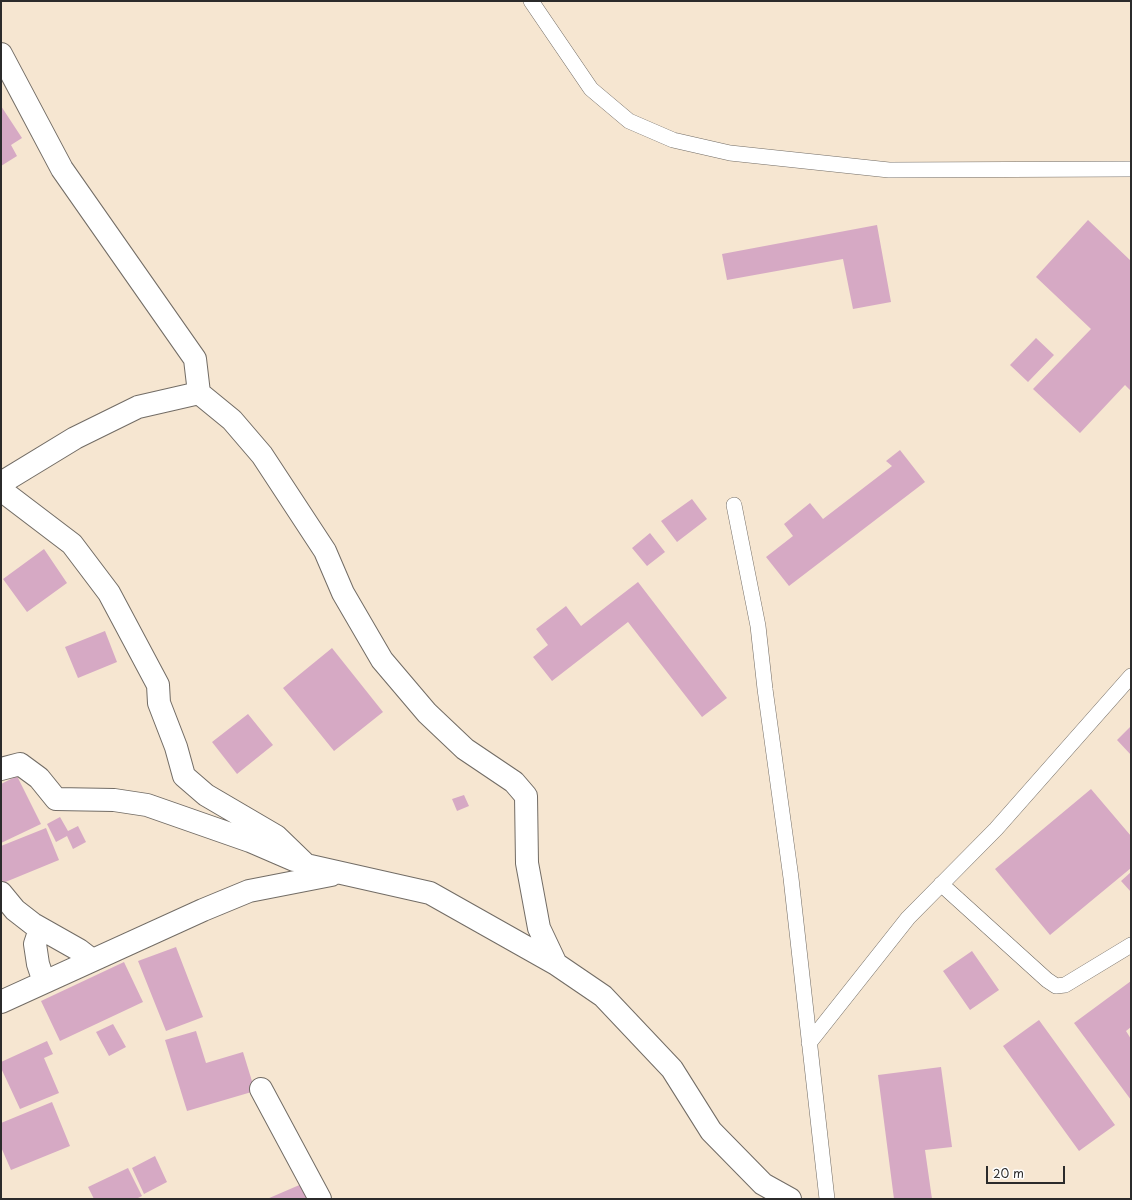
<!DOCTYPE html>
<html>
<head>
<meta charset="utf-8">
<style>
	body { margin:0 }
	#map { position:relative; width:1132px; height:1200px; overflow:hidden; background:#f6e6d1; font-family:"Playpen Sans",sans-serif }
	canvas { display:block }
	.frame { position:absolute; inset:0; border:2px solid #2b2b2b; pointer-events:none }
	.scale { position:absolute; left:986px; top:1166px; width:79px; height:18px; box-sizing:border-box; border:2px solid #2b2b2b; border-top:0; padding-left:5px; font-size:12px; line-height:14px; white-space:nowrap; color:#2b2b2b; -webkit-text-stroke:3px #fff; paint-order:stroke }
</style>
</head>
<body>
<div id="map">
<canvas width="1132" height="1200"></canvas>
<div class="frame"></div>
<div class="scale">20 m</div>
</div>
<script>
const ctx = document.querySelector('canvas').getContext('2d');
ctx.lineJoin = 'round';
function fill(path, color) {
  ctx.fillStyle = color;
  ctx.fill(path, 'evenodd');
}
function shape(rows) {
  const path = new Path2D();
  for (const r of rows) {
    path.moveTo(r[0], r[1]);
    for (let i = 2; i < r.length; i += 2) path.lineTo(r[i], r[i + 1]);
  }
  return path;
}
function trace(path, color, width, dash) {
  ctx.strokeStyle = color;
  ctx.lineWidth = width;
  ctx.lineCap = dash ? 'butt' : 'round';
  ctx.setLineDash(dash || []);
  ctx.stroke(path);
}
fill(shape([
	[1,106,22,138,11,145,17,156,1,166],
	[1088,220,1131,261,1131,391,1125,385,1080,433,1033,389,1091,329,1036,277],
	[877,225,891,302,853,309,843,259,727,280,722,254],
	[1036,338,1054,355,1028,382,1010,365],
	[900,450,925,482,789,586,766,557,793,536,784,524,810,503,823,519,892,466,886,461],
	[692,499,707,519,677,542,661,521],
	[650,533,665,552,647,566,632,548],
	[44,549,67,583,27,612,3,579],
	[638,582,727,698,702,717,628,622,552,681,533,657,548,645,536,629,566,606,581,626],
	[105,631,117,662,78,678,65,647],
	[332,648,383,712,334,751,283,688],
	[248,714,273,745,237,774,212,742],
	[1131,726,1131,755,1117,740],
	[17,776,41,824,1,843,1,784],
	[1091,789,1131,836,1131,868,1050,935,995,869],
	[464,795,469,806,457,811,452,799],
	[60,817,68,831,78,826,86,842,73,849,67,836,56,842,47,824],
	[46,828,59,860,3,883,1,877,1,846],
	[1131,872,1131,892,1121,881],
	[176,947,203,1017,166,1031,138,961],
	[972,951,999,990,970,1010,943,971],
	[124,962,143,1002,60,1041,41,1001],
	[1131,981,1131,1027,1126,1031,1131,1039,1131,1100,1074,1023],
	[1039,1020,1115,1125,1079,1151,1003,1046],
	[113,1024,126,1047,109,1056,96,1032],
	[196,1031,206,1063,243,1052,255,1091,187,1111,165,1040],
	[47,1041,53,1054,44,1058,59,1093,20,1109,1,1068,1,1062],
	[941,1067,952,1147,925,1150,932,1199,894,1199,878,1075],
	[52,1102,70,1146,11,1170,1,1147,1,1123],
	[155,1156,167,1182,144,1194,132,1168],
	[128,1168,142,1196,136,1199,94,1199,88,1187],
	[304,1183,311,1199,267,1199]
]), '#d6a9c4');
const service = shape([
	[531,1,591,89,629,121,673,140,730,153,889,170,1131,169],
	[734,505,758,626,765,689,791,878,827,1199],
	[941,884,1047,980,1056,986,1065,985,1131,945],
	[809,1043,908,918,996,829,1131,676]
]);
const minor = shape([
	[1,54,62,169,195,359,199,393,232,420,262,455,325,551,343,593,382,660,427,713,465,749,514,782,526,796,527,863,539,928,556,964,603,996,672,1069,711,1131,763,1184,790,1199],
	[1,483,75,438,138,407,199,393],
	[1,490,72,544,109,593,158,685,159,703,176,747,184,776,206,795,276,836,306,865,430,893,556,964],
	[1,769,20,764,39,778,56,799,114,800,147,805,250,841,294,860],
	[1,893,15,910,33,924,79,950,92,960],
	[40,929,35,944,38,964,44,982],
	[1,1002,203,910,249,891,331,875],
	[261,1089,320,1199]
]);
trace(service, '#726c65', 16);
trace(minor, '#726c65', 24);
trace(service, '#fff', 15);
trace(minor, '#fff', 22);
</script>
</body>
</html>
